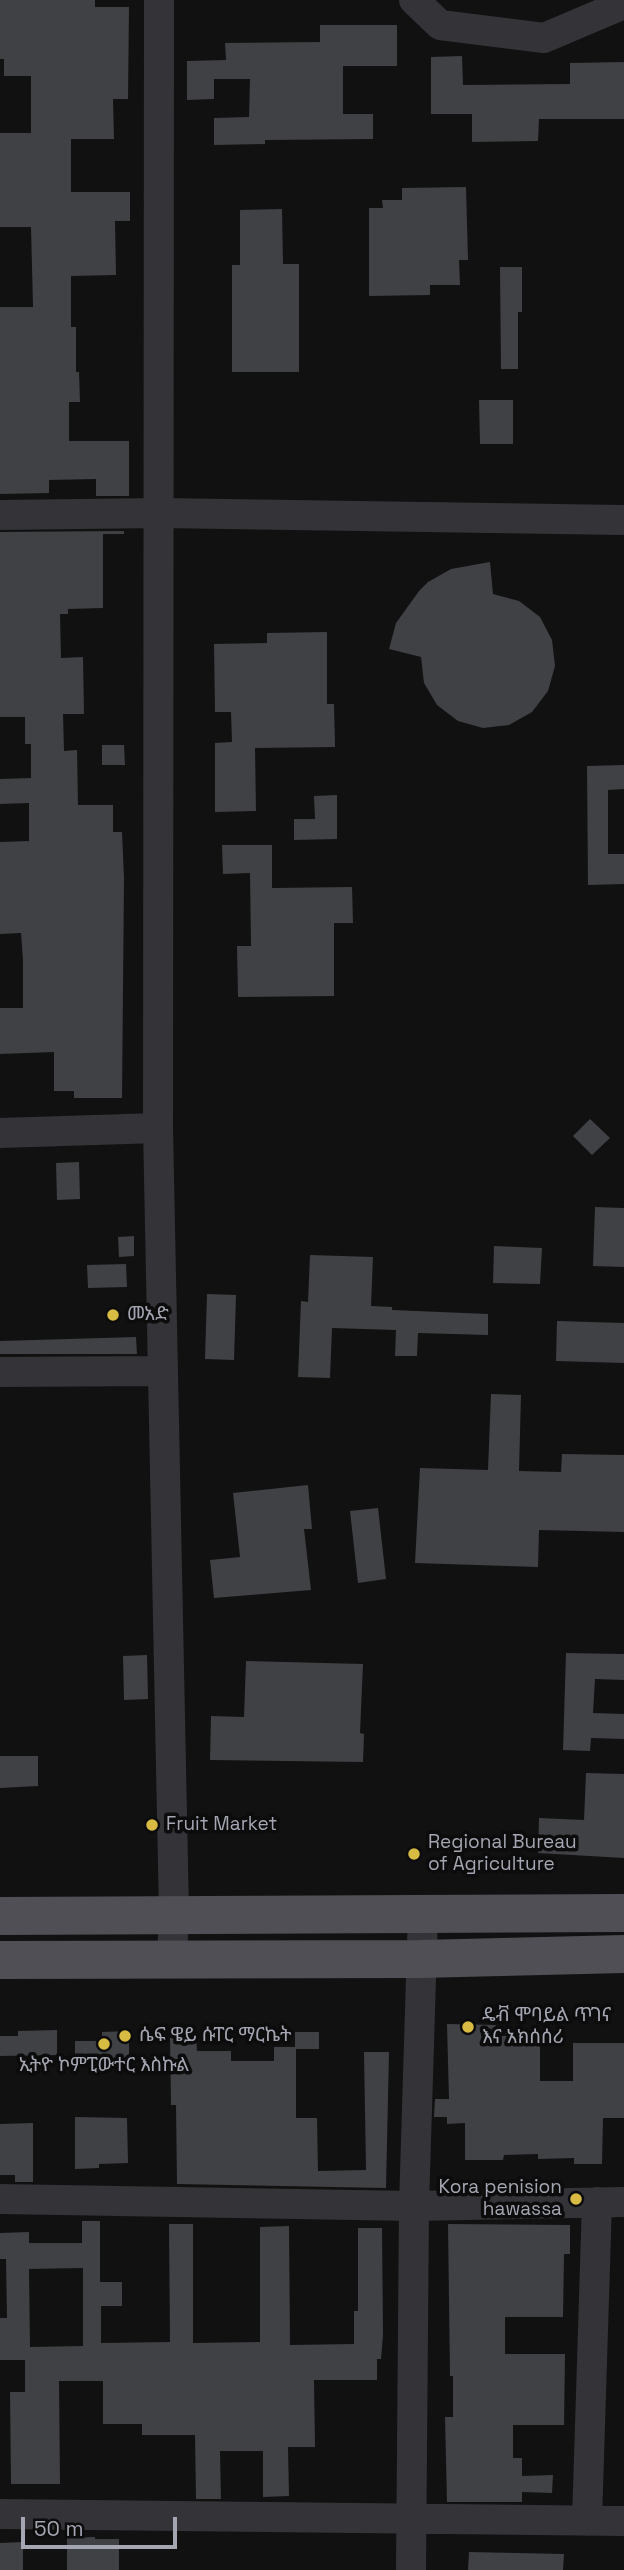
<!DOCTYPE html>
<html>
<head>
<meta charset="utf-8">
<style>
	body { margin:0 }
	#map { position:relative; width:624px; height:2570px; overflow:hidden; background:#111112; font-family:"Space Grotesk",sans-serif }
	canvas { display:block }
	.scale { position:absolute; left:21px; top:2517px; width:156px; height:32px; box-sizing:border-box; border:4px solid #a4a6b1; border-top:0; padding-left:9px; font-size:21px; line-height:24px; white-space:nowrap; color:#a4a6b1; -webkit-text-stroke:5px #0c0c0d; paint-order:stroke }
</style>
</head>
<body>
<div id="map">
<canvas width="624" height="2570"></canvas>
<div class="scale">50 m</div>
</div>
<script>
const ctx = document.querySelector('canvas').getContext('2d');
ctx.lineJoin = 'round';
function fill(path, color) {
  ctx.fillStyle = color;
  ctx.fill(path, 'evenodd');
}
function shape(rows) {
  const path = new Path2D();
  for (const r of rows) {
    path.moveTo(r[0], r[1]);
    for (let i = 2; i < r.length; i += 2) path.lineTo(r[i], r[i + 1]);
  }
  return path;
}
function trace(path, color, width, dash) {
  ctx.strokeStyle = color;
  ctx.lineWidth = width;
  ctx.lineCap = dash ? 'butt' : 'round';
  ctx.setLineDash(dash || []);
  ctx.stroke(path);
}
function drawText(font, color, halo, rows, align = 'center') {
  ctx.font = font + ' "Space Grotesk","Noto Sans Ethiopic",sans-serif';
  ctx.lineWidth = 7;
  ctx.setLineDash([]);
  ctx.textBaseline = 'middle';
  ctx.strokeStyle = halo;
  ctx.fillStyle = color;
  for (const [text, x, y, turn = 0] of rows) {
    ctx.save();
    ctx.translate(x, y);
    ctx.rotate((+turn || 0) * Math.PI / 180);
    ctx.textAlign = isNaN(turn) ? turn : align;
    if (halo) ctx.strokeText(text, 0, 0);
    ctx.fillText(text, 0, 0);
    ctx.restore();
  }
}
fill(shape([
	[0,0,95,0,95,7,129,7,128,99,113,99,114,139,71,139,71,192,130,192,130,221,115,221,116,275,71,276,71,327,76,327,76,372,79,372,80,402,69,402,69,441,129,441,129,496,96,496,96,479,49,480,49,493,0,494,0,307,33,307,31,227,0,227,0,133,31,133,31,76,4,76,4,59,0,59],
	[320,25,397,25,397,66,343,66,343,114,373,114,373,139,265,140,265,144,214,145,214,118,249,117,250,79,214,79,214,99,187,100,187,61,226,60,225,43,320,42],
	[462,56,463,85,570,84,570,63,624,62,624,119,539,119,538,141,472,142,472,114,431,114,431,57],
	[466,187,468,260,459,260,460,285,430,285,430,295,369,296,369,208,383,208,382,200,402,200,402,188],
	[282,209,283,264,299,264,299,372,232,372,232,265,240,265,240,210],
	[500,267,522,267,522,312,518,312,518,369,501,369],
	[479,400,513,400,513,444,480,444],
	[124,531,124,534,103,534,103,608,68,609,68,614,60,614,61,658,83,657,84,714,63,714,64,751,77,750,78,805,113,805,113,832,122,832,124,878,122,1098,74,1098,74,1091,54,1091,54,1052,0,1054,0,1008,23,1008,23,960,21,933,0,934,0,842,29,841,29,803,0,804,0,779,31,778,31,744,25,744,25,717,0,717,0,532],
	[490,562,493,594,519,601,540,617,552,640,555,666,548,691,532,712,509,725,483,728,458,721,437,705,424,683,421,657,389,649,396,623,419,591,428,582,451,569],
	[327,632,327,704,334,704,335,747,255,748,256,811,215,812,215,743,232,742,231,712,215,712,214,644,267,643,267,633],
	[102,745,124,745,125,765,102,765],
	[624,765,624,789,608,790,608,854,624,854,624,884,588,885,587,766],
	[337,795,337,839,294,840,294,819,315,819,314,796],
	[222,845,272,845,272,888,352,887,353,923,334,923,334,996,238,997,237,946,251,946,250,873,223,874],
	[590,1119,610,1138,592,1155,573,1136],
	[79,1162,80,1199,57,1200,56,1163],
	[595,1207,624,1208,624,1267,593,1266],
	[134,1236,134,1256,119,1257,118,1237],
	[494,1246,542,1248,540,1284,493,1283],
	[310,1255,373,1257,371,1306,392,1307,392,1310,488,1314,488,1335,418,1333,417,1356,395,1356,396,1330,332,1328,330,1378,298,1377,301,1301,308,1302],
	[126,1264,127,1287,88,1288,87,1265],
	[207,1294,236,1295,234,1360,205,1359],
	[557,1321,624,1323,624,1363,556,1361],
	[136,1337,137,1354,0,1354,0,1341],
	[491,1394,521,1395,519,1471,561,1472,562,1454,624,1455,624,1532,539,1530,538,1567,415,1563,420,1468,488,1470],
	[308,1485,312,1529,304,1529,311,1590,214,1598,210,1560,240,1557,233,1493],
	[378,1508,386,1579,358,1583,350,1511],
	[566,1653,624,1654,624,1680,595,1679,593,1713,624,1714,624,1739,591,1738,590,1751,563,1750],
	[147,1655,148,1699,124,1700,123,1656],
	[246,1661,363,1664,360,1733,364,1734,363,1762,210,1760,211,1716,244,1717],
	[0,1756,38,1756,38,1786,0,1788],
	[586,1773,624,1774,624,1858,538,1853,539,1818,584,1820],
	[447,2024,496,2025,495,2036,540,2036,540,2081,573,2081,573,2043,624,2043,624,2118,603,2118,602,2164,574,2164,574,2158,538,2159,538,2154,504,2155,503,2160,465,2160,465,2123,447,2124,447,2117,434,2117,435,2099,449,2099],
	[57,2030,57,2055,0,2056,0,2036,18,2036,18,2031],
	[129,2031,129,2062,102,2062,102,2058,75,2058,75,2041,102,2041,102,2032],
	[295,2032,319,2032,319,2049,296,2049,296,2118,317,2118,318,2171,366,2170,364,2052,389,2052,386,2188,177,2184,176,2105,171,2105,170,2038,196,2037,197,2051,231,2051,231,2061,274,2061,274,2047,295,2047],
	[75,2117,127,2118,128,2163,99,2164,99,2168,75,2169],
	[33,2123,33,2182,15,2182,15,2175,0,2175,0,2124],
	[82,2221,100,2221,100,2282,122,2282,122,2306,101,2306,101,2343,170,2342,169,2224,193,2224,193,2343,260,2342,260,2227,289,2226,290,2345,354,2344,354,2311,358,2311,358,2228,382,2228,383,2335,381,2359,377,2359,377,2380,314,2380,315,2447,288,2447,289,2496,263,2497,263,2451,220,2451,221,2499,196,2499,195,2435,142,2435,142,2424,103,2424,103,2381,59,2381,60,2484,11,2484,10,2392,25,2392,25,2360,0,2360,0,2318,7,2318,6,2259,0,2259,0,2233,29,2232,29,2243,82,2243],
	[83,2268,83,2346,30,2347,29,2269],
	[448,2224,570,2225,570,2254,564,2254,563,2317,505,2317,505,2354,565,2354,564,2425,513,2425,513,2458,522,2458,522,2476,553,2475,552,2493,522,2492,522,2502,447,2502,445,2417,453,2417,453,2376,450,2376],
	[95,2537,95,2539,119,2539,119,2570,67,2570,67,2538],
	[23,2542,23,2570,0,2570,0,2543],
	[469,2552,564,2554,563,2570,468,2570]
]), '#404145');
trace(shape([
	[159,0,158,1128,174,1913,172,1960],
	[414,0,440,25,544,38,624,4],
	[0,515,159,513,624,520],
	[0,1133,158,1128],
	[0,1372,162,1371],
	[0,2199,414,2206,624,2202],
	[0,2514,624,2521],
	[587,2521,597,2202],
	[411,2570,414,2206,423,1913]
]), '#343438', 30);
trace(shape([
	[0,1916,624,1913],
	[0,1960,420,1959,624,1954]
]), '#4f4f55', 38);
for (const [x, y, r, color] of [
	[113,1315,7,"#d8bb42"],
	[152,1825,7,"#d8bb42"],
	[414,1854,7,"#d8bb42"],
	[468,2027,7,"#d8bb42"],
	[125,2036,7,"#d8bb42"],
	[104,2044,7,"#d8bb42"],
	[576,2199,7,"#d8bb42"]
]) {
  const dot = new Path2D();
  dot.arc(x, y, r, 0, 2 * Math.PI);
  ctx.fillStyle = color;
  ctx.fill(dot);
  trace(dot, '#0c0c0d', 2.5);
}
drawText('19px', '#a4a6b1', '#0c0c0d', [
	["መአድ",127,1315],
	["Fruit Market",166,1825],
	["Regional Bureau",428,1843],
	["of Agriculture",428,1865],
	["ዴቭ ሞባይል ጥገና",482,2016],
	["እና አክሰሰሪ",482,2038],
	["ሴፍ ዌይ ሱፐር ማርኬት",139,2036],
	["ኢትዮ ኮምፒውተር እስኩል",104,2066,"center"],
	["Kora penision",562,2188,"right"],
	["hawassa",562,2210,"right"]
], 'left');
</script>
</body>
</html>
